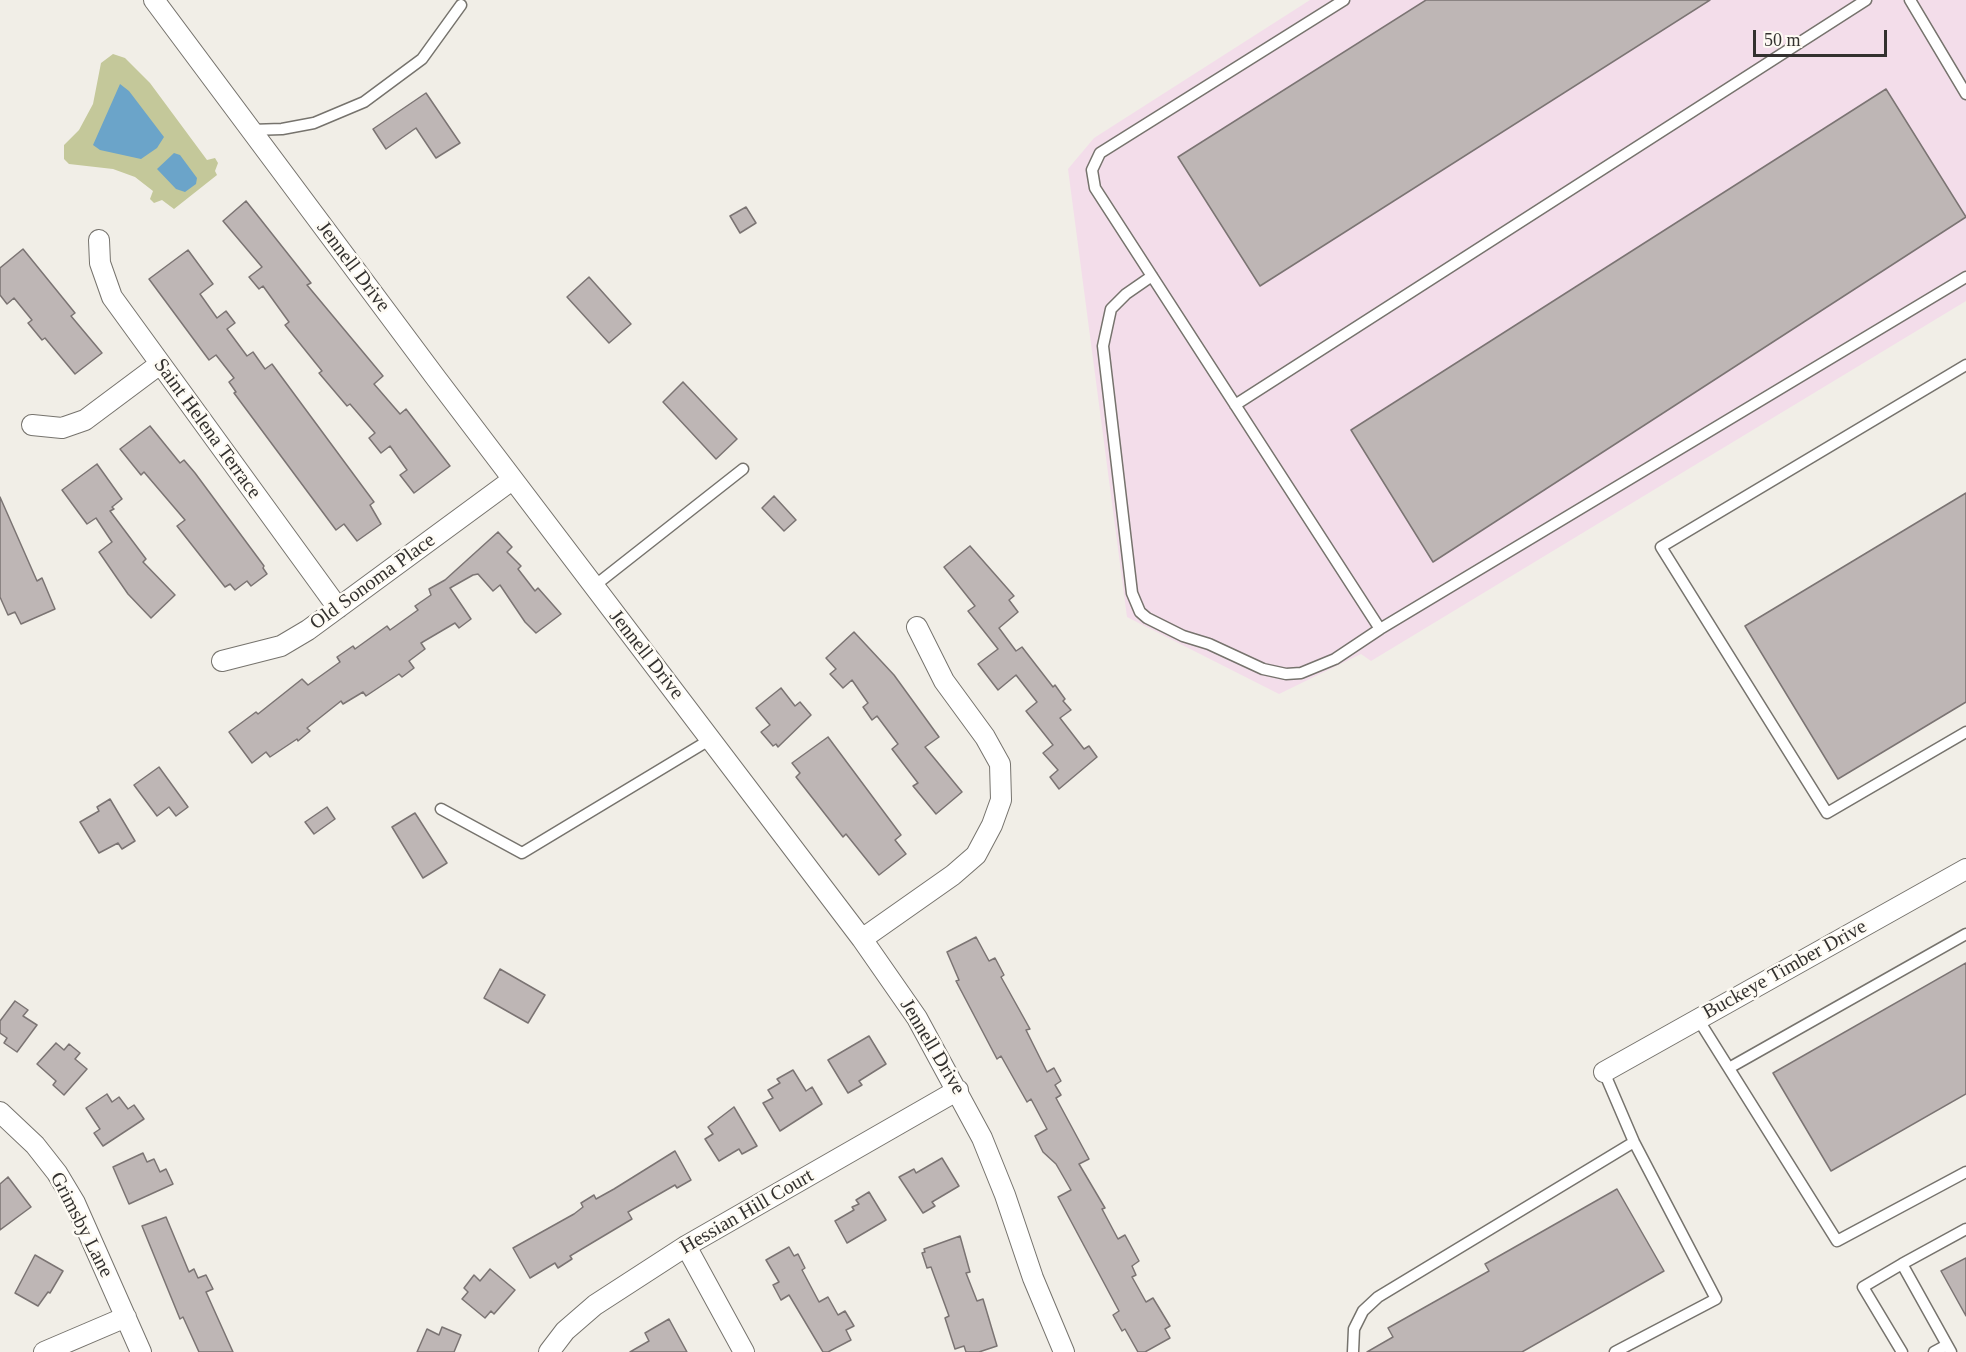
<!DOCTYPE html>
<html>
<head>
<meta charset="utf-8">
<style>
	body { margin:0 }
	#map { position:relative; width:1966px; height:1352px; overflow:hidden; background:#f1eee7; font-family:Georgia,serif }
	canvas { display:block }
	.scale { position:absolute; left:1753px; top:30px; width:134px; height:27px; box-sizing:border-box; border:3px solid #33312f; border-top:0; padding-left:8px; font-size:18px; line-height:21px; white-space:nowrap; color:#33312f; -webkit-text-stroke:4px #fefbf4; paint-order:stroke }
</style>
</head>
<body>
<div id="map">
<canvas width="1966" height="1352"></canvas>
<div class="scale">50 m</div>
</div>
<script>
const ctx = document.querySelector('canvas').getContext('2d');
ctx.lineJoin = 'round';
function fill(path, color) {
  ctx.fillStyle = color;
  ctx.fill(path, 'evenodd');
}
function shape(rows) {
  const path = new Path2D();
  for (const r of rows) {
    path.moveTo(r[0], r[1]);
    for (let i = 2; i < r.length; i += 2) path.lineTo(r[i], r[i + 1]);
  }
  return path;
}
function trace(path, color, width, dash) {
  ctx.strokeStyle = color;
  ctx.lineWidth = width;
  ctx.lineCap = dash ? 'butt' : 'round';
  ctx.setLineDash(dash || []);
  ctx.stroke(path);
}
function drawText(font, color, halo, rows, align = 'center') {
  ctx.font = font + ' Georgia,serif';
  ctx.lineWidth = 5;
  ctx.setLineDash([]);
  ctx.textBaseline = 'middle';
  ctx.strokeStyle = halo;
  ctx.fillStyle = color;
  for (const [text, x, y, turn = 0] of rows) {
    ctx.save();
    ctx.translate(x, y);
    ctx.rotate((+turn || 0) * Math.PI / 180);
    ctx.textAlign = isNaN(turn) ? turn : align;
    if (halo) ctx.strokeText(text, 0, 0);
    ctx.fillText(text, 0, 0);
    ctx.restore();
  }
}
fill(shape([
	[1310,0,1966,0,1966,301,1371,661,1361,654,1279,694,1127,617,1068,169,1094,138]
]), '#f3ddea');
fill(shape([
	[113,54,125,58,150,83,207,160,215,158,218,163,215,171,217,175,174,209,162,200,154,203,150,199,153,191,135,177,113,169,69,164,64,159,64,145,79,130,93,104,101,63]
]), '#c4c89a');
fill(shape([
	[120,84,129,91,164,137,157,148,141,159,100,150,93,145],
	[174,153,180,155,197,178,196,184,185,192,176,189,157,169]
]), '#6ba4c9');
const building = shape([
	[1426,0,1710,0,1260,286,1178,157,1426,0],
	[1886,89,1966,217,1433,562,1351,430,1886,89],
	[426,93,460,143,436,158,416,128,386,149,373,129,426,93],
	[246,201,311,283,307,285,383,376,374,384,400,414,406,409,450,466,414,493,400,475,407,470,390,446,381,453,369,438,375,433,350,404,347,406,319,373,322,371,285,325,289,322,263,286,259,289,249,277,262,267,223,221,246,201],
	[746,207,756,223,740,233,730,216,746,207],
	[23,249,75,313,71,316,102,353,75,374,45,338,42,340,28,323,32,320,14,298,7,304,0,295,0,268,23,249],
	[188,250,213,284,200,294,217,318,226,311,235,323,227,329,247,356,253,352,265,369,272,364,374,502,370,505,381,524,357,541,344,524,336,530,234,393,236,392,229,382,234,378,216,355,209,360,149,279,188,250],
	[589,277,631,324,609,343,567,297,589,277],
	[683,382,737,439,716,459,663,402,683,382],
	[150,426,180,463,184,460,195,473,264,566,263,568,267,574,251,586,247,581,235,590,230,584,225,587,177,526,185,520,144,472,141,475,120,449,150,426],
	[97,464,122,499,112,507,114,509,110,511,146,559,143,562,175,595,151,618,128,594,99,552,112,542,96,518,87,524,62,490,97,464],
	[1966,493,1966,702,1838,779,1745,626,1966,493],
	[774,496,796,520,784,531,762,508,774,496],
	[0,497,37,581,42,578,55,609,21,624,15,612,8,615,0,597,0,497],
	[498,532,512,547,507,552,521,566,518,569,535,591,538,588,561,614,536,633,525,622,500,585,493,591,478,574,473,575,450,588,471,619,459,628,455,623,421,643,425,649,409,661,414,668,402,677,399,674,366,696,363,692,343,704,341,701,307,728,310,731,298,741,297,739,270,757,266,752,252,763,229,732,256,712,258,714,302,679,308,685,340,662,337,657,353,646,355,649,387,626,390,630,418,610,415,606,431,595,429,589,445,580,498,532],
	[970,546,1014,596,1009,600,1018,612,999,628,1016,651,1022,647,1053,687,1055,685,1065,699,1063,701,1071,710,1060,718,1084,749,1089,746,1097,757,1059,789,1050,777,1058,770,1043,753,1053,745,1026,711,1037,702,1016,675,998,690,978,664,998,649,968,611,975,606,944,567,970,546],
	[854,632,894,675,939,737,925,747,962,792,936,814,913,786,918,783,892,749,898,744,877,716,872,720,863,707,868,703,852,680,843,688,830,674,836,669,826,658,854,632],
	[781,688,795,706,800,702,811,715,778,747,776,744,773,746,761,732,770,725,756,708,781,688],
	[828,737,901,835,895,840,906,854,879,875,846,834,843,837,796,777,800,773,792,763,828,737],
	[159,767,188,807,176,816,169,807,157,816,134,785,159,767],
	[110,799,135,841,122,849,118,843,99,853,80,822,99,811,97,807,110,799],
	[327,807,335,819,314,834,305,822,327,807],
	[415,813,447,863,423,878,392,827,415,813],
	[976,937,989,961,995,958,1004,975,1001,977,1030,1029,1026,1030,1047,1072,1054,1068,1061,1081,1055,1085,1061,1095,1056,1098,1089,1159,1079,1164,1105,1208,1102,1209,1118,1239,1125,1235,1139,1261,1132,1266,1136,1275,1132,1277,1146,1302,1153,1298,1170,1326,1165,1329,1170,1338,1145,1352,1138,1352,1125,1329,1122,1331,1113,1315,1119,1311,1058,1197,1071,1190,1056,1164,1043,1152,1035,1136,1047,1129,1031,1099,1027,1102,1001,1056,997,1059,956,981,959,980,947,952,976,937],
	[1966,963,1966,1094,1831,1171,1773,1073,1966,963],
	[500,969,545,995,528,1023,484,998,500,969],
	[15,1001,28,1010,23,1016,37,1025,17,1052,4,1043,7,1038,0,1033,0,1021,15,1001],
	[869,1036,886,1064,859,1081,862,1085,848,1093,828,1060,869,1036],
	[56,1043,64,1050,69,1044,80,1053,75,1059,87,1069,64,1095,53,1085,56,1081,37,1064,56,1043],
	[793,1070,806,1091,812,1087,822,1104,780,1131,763,1103,773,1098,768,1090,780,1083,777,1079,793,1070],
	[107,1094,112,1102,119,1097,128,1109,134,1105,144,1119,103,1146,94,1133,100,1129,86,1108,107,1094],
	[734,1107,757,1146,742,1154,739,1149,719,1161,705,1139,713,1134,708,1127,734,1107],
	[675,1151,691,1180,677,1188,675,1185,628,1212,632,1219,570,1256,572,1259,558,1268,555,1263,530,1278,513,1248,574,1214,583,1207,581,1203,594,1195,596,1199,614,1189,675,1151],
	[143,1153,147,1162,154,1159,160,1172,166,1169,173,1184,129,1204,113,1167,143,1153],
	[942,1158,959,1186,932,1202,935,1206,923,1213,899,1177,914,1169,916,1173,942,1158],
	[8,1177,31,1207,0,1230,0,1184,8,1177],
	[1617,1189,1664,1271,1522,1352,1367,1352,1393,1337,1388,1328,1489,1271,1485,1264,1617,1189],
	[869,1192,886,1220,847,1243,835,1221,854,1210,852,1207,859,1204,856,1200,869,1192],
	[166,1217,189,1272,194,1269,198,1278,206,1275,213,1289,206,1292,233,1352,199,1352,183,1317,180,1319,142,1226,166,1217],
	[960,1236,970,1272,966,1273,977,1301,983,1299,997,1346,979,1352,966,1352,964,1346,955,1349,945,1318,949,1316,931,1267,927,1268,922,1253,925,1252,924,1249,960,1236],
	[789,1247,794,1256,798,1254,805,1268,802,1270,819,1302,828,1297,838,1315,845,1311,854,1326,846,1330,851,1340,828,1352,823,1352,789,1295,781,1300,773,1285,779,1282,766,1260,789,1247],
	[35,1255,63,1271,50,1293,48,1292,38,1306,15,1293,35,1255],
	[1966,1258,1966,1316,1941,1271,1966,1258],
	[490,1269,515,1290,494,1314,491,1311,485,1318,462,1299,468,1292,464,1288,474,1275,480,1281,490,1269],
	[669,1319,687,1352,630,1352,649,1341,645,1333,669,1319],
	[442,1327,461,1335,454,1352,417,1352,427,1329,439,1335,442,1327]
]);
fill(building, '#beb6b5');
trace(building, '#7b7473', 1.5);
const service = shape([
	[1344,0,1100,153,1092,170,1095,188,1380,629,1966,277],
	[1910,0,1966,94],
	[251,130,282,129,314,123,364,102,422,59,461,5],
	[1152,276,1126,294,1111,309,1103,346,1132,593,1140,612,1147,618,1183,636,1209,644,1263,669,1286,674,1301,673,1335,659,1380,629],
	[1966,365,1661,547,1827,813,1966,732],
	[1235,405,1866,0],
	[593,587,743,469],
	[441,809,522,853,711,739],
	[1698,1019,1837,1241,1966,1172],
	[1729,1068,1966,934],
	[1604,1072,1634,1142,1716,1299,1615,1352],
	[1353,1352,1354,1329,1363,1311,1378,1297,1634,1142],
	[1902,1352,1863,1287,1902,1264],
	[1934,1352,1947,1345],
	[1951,1352,1902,1264,1966,1229]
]);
const minor = shape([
	[154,0,436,378,862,939,917,1018,982,1138,1005,1195,1033,1278,1064,1352],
	[99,240,100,263,112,297,338,608],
	[32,425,62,428,85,420,160,364],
	[222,661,281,646,308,630,512,480],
	[862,939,953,875,976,855,992,825,1001,800,1000,764,985,737,944,681,917,627],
	[1604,1072,1966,869],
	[0,1112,35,1145,57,1173,75,1203,141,1352],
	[686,1246,744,1352],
	[44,1352,126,1317],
	[549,1352,565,1331,595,1305,686,1246,958,1090]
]);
trace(service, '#76736d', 13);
trace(minor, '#76736d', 22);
trace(service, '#fff', 10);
trace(minor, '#fff', 20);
drawText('20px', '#33312f', '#fefbf4', [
	["Jennell Drive",353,267,53],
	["Saint Helena Terrace",207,429,54],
	["Old Sonoma Place",373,582,-36],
	["Jennell Drive",646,655,52],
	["Buckeye Timber Drive",1785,970,-29],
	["Jennell Drive",932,1047,59],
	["Hessian Hill Court",747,1212,-30],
	["Grimsby Lane",81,1225,63]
]);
</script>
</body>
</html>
